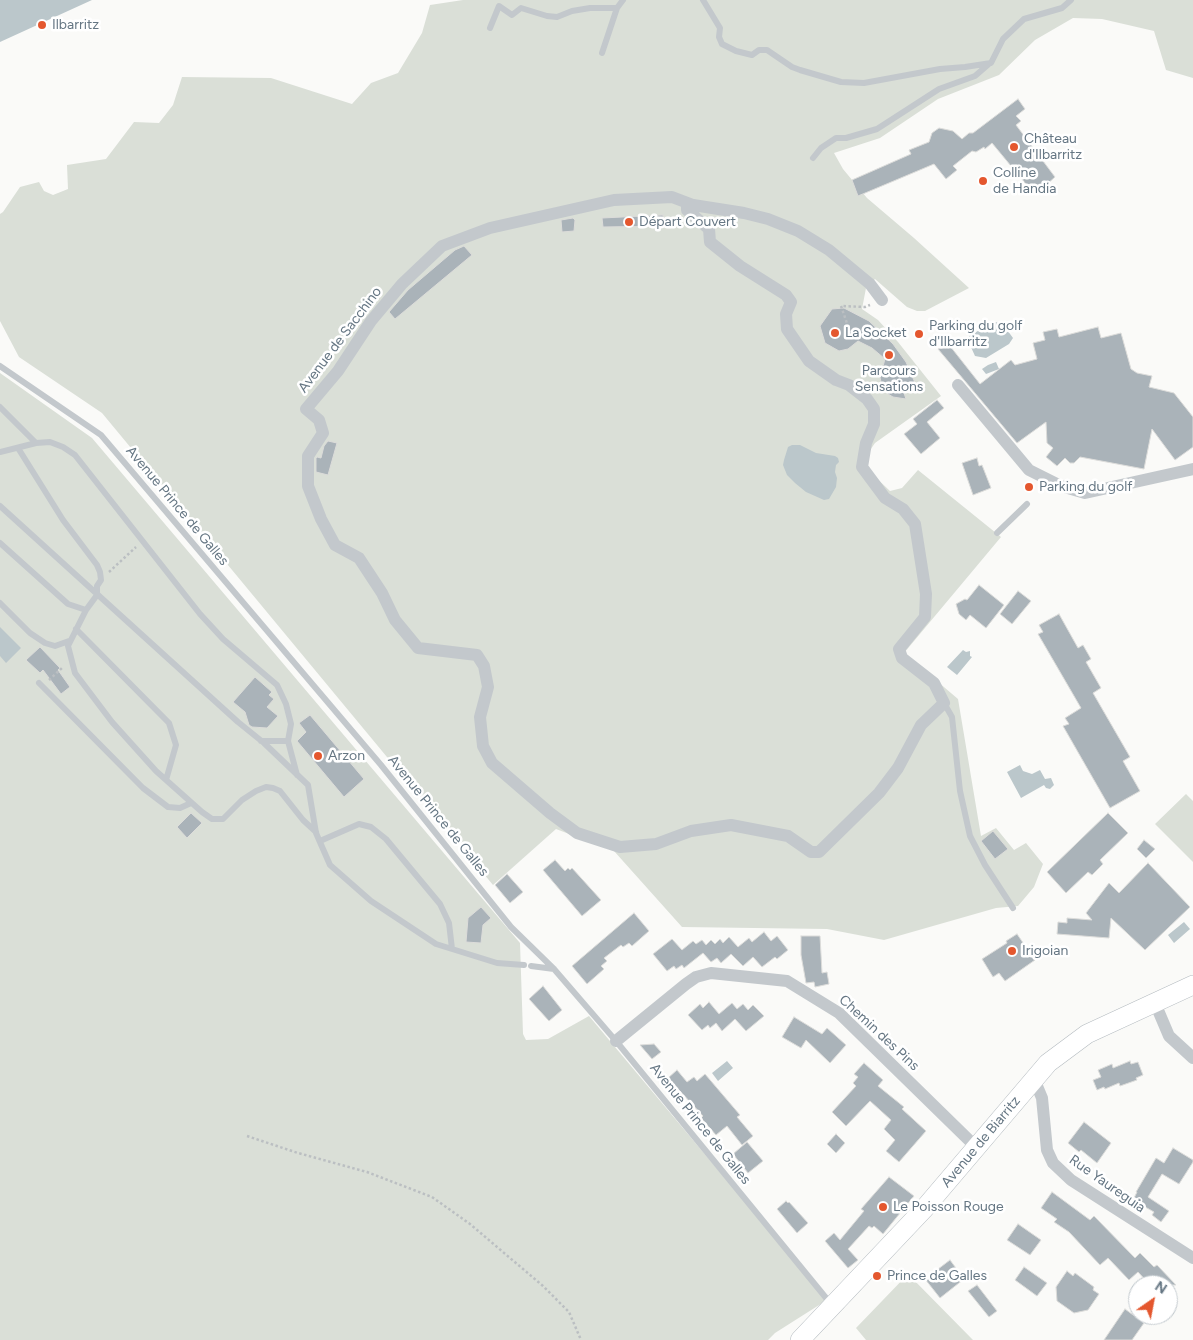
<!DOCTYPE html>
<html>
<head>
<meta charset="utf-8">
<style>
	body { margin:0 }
	#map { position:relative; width:1193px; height:1340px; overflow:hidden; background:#fafaf8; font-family:Figtree,sans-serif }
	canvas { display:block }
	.north { position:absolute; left:1128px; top:1275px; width:50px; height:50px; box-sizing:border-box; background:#fff; border:1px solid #c1c8cd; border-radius:50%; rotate:33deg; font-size:14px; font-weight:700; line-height:20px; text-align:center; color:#657683 }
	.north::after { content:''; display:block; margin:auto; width:18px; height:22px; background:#e4572e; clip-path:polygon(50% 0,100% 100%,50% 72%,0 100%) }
</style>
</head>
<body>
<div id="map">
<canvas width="1193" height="1340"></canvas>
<div class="north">N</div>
</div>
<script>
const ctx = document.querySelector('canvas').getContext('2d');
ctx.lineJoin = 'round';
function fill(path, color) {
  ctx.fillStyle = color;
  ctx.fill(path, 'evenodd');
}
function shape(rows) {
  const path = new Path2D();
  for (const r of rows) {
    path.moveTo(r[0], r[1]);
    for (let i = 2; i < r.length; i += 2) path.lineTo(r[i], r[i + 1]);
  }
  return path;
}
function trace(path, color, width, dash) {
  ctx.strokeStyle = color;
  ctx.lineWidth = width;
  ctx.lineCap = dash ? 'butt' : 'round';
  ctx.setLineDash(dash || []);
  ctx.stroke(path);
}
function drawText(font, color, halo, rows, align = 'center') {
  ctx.font = font + ' Figtree,sans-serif';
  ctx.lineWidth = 5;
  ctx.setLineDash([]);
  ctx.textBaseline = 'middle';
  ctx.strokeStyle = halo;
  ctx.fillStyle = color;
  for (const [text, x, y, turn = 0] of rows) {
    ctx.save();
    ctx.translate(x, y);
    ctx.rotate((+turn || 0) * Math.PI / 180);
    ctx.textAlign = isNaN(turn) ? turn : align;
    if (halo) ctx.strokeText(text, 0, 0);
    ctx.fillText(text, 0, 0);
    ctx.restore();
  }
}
fill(shape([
	[463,0,1193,0,1193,78,1166,70,1154,31,1102,19,1073,18,1035,40,999,75,938,99,880,138,834,153,843,169,867,198,914,238,969,288,925,311,917,311,907,307,875,279,866,288,862,309,878,320,898,342,941,396,875,443,866,456,868,470,890,491,902,488,918,470,1001,537,904,653,958,699,981,836,996,828,1014,850,1026,843,1043,864,1034,887,1018,906,996,908,884,940,827,929,682,927,614,851,556,829,493,885,102,413,19,357,0,321,0,214,3,212,20,187,39,182,44,191,53,195,68,189,67,165,106,159,134,122,159,123,173,105,182,77,271,78,352,104,371,83,398,73,422,33,430,5],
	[0,373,92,438,520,943,523,1034,526,1040,548,1039,589,1016,827,1300,775,1333,768,1340,0,1340],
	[1186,794,1193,801,1193,862,1155,824],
	[908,1274,973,1340,866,1340,856,1328]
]), '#dadfd7');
fill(shape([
	[0,0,92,0,0,42],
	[994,322,1002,323,1013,338,1009,344,986,358,975,356,970,345,969,336],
	[996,362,999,369,986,374,982,369,988,365],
	[792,445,800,445,816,453,835,456,838,458,839,462,836,465,835,472,837,478,836,487,829,499,824,500,806,492,795,483,787,475,783,465,784,460,788,447],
	[0,627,21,648,6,663,0,656],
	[963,650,966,652,970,651,970,656,972,657,957,675,947,667],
	[1020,765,1023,771,1032,774,1040,770,1045,779,1051,778,1054,785,1050,789,1046,788,1044,785,1021,798,1007,772],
	[1184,922,1190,929,1174,943,1168,935],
	[727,1061,733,1068,718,1081,712,1073]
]), '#bbc7cb');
const building = shape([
	[1018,99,1025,109,1016,116,1021,121,1016,125,1055,177,1035,195,992,143,985,149,984,147,976,152,972,151,953,166,957,170,946,179,934,164,858,196,852,180,911,154,909,150,929,142,932,133,939,128,953,131,962,139,969,133,973,133,1018,99],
	[663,215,663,226,603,227,602,218,663,215],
	[573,218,575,220,574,231,562,232,561,220,573,218],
	[464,246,472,255,395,319,389,312,408,290,455,250,464,246],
	[844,308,869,321,893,344,906,362,916,385,903,390,906,399,893,397,888,394,882,387,880,377,885,359,872,348,858,341,848,349,839,351,825,343,820,326,832,309,844,308],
	[1098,327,1101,338,1121,333,1131,369,1137,373,1152,376,1149,387,1174,393,1193,417,1193,447,1175,460,1152,429,1144,469,1080,457,1074,463,1070,463,1065,458,1057,466,1046,457,1053,448,1047,443,1046,422,1017,443,938,349,950,346,980,384,1011,360,1015,365,1037,359,1033,343,1045,340,1043,332,1057,329,1059,337,1098,327],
	[937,400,944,408,927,422,940,438,921,454,904,434,917,424,913,419,937,400],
	[328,441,337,443,328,475,316,472,316,458,317,457,321,458,324,446,328,441],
	[977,458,979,466,982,465,991,488,973,495,962,463,977,458],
	[979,585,1004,605,986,628,970,615,966,620,959,614,956,604,965,599,967,600,979,585],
	[1018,591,1031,601,1012,624,1000,614,1018,591],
	[1059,614,1078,648,1083,645,1091,659,1086,662,1101,688,1093,693,1130,757,1123,761,1140,791,1110,808,1063,726,1069,724,1065,718,1081,708,1038,634,1043,632,1039,625,1059,614],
	[40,647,60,668,58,670,70,687,61,694,43,670,40,673,26,660,40,647],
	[255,677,272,692,269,695,274,699,267,707,278,716,267,728,252,727,249,725,245,712,233,702,255,677],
	[310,715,364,779,344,797,297,741,306,732,299,723,310,715],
	[191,813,202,823,187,838,177,827,191,813],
	[1108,813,1128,833,1100,860,1103,864,1092,875,1088,872,1066,893,1047,872,1108,813],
	[993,831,1008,849,995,859,981,841,993,831],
	[1144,840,1155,849,1146,858,1137,849,1144,840],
	[555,860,565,871,568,868,570,870,572,868,601,900,582,916,543,870,555,860],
	[1148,863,1190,907,1145,950,1111,918,1109,938,1057,934,1058,922,1067,923,1067,918,1092,920,1086,913,1109,883,1119,893,1148,863],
	[507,874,523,892,510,903,495,885,507,874],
	[481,907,491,918,483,925,481,943,466,942,468,918,481,907],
	[634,913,649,931,632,946,629,943,623,947,621,945,604,958,607,961,601,966,604,969,587,984,572,966,634,913],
	[764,932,771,941,777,936,788,950,777,959,775,957,762,967,753,957,743,966,731,954,721,963,717,958,711,962,703,953,684,968,682,965,676,969,674,966,667,971,653,954,672,939,682,950,693,941,696,944,702,940,706,945,711,940,715,944,720,939,723,943,729,937,738,947,749,938,752,942,764,932],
	[1017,934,1035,960,1005,981,999,973,993,977,982,959,1007,943,1006,941,1017,934],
	[801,936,820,936,822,973,827,972,829,984,815,987,814,982,806,983,801,955,801,936],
	[543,986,562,1010,549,1021,529,999,543,986],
	[709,1002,719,1014,732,1003,737,1009,743,1004,748,1010,753,1005,764,1016,746,1031,735,1019,722,1031,716,1023,710,1028,708,1025,702,1030,688,1015,700,1004,703,1008,709,1002],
	[794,1017,822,1034,827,1028,846,1045,830,1063,806,1040,801,1048,782,1037,794,1017],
	[654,1044,661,1052,652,1059,640,1045,654,1044],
	[1130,1061,1131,1064,1138,1062,1143,1075,1136,1078,1137,1080,1120,1086,1119,1083,1105,1089,1104,1087,1097,1090,1093,1080,1101,1077,1098,1070,1112,1064,1113,1068,1130,1061],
	[864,1063,883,1080,878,1086,904,1107,902,1109,926,1131,899,1162,886,1151,895,1140,884,1129,891,1120,870,1101,846,1126,832,1112,856,1086,853,1083,858,1077,854,1074,864,1063],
	[677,1070,687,1082,694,1077,697,1081,705,1074,740,1115,737,1117,753,1136,742,1145,727,1126,716,1135,701,1118,703,1116,668,1078,677,1070],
	[1084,1122,1111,1143,1097,1163,1081,1150,1079,1152,1068,1143,1084,1122],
	[836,1134,845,1143,836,1153,827,1144,836,1134],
	[747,1142,763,1161,748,1173,733,1154,747,1142],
	[1173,1148,1193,1160,1193,1162,1179,1184,1162,1174,1148,1197,1169,1211,1161,1222,1152,1215,1154,1212,1133,1200,1137,1192,1136,1192,1156,1158,1164,1163,1173,1148],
	[889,1177,914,1196,883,1234,874,1226,872,1228,869,1226,848,1249,858,1260,848,1268,825,1241,834,1233,840,1240,864,1211,861,1209,889,1177],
	[1052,1192,1090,1220,1094,1216,1135,1258,1140,1253,1154,1267,1157,1265,1176,1285,1150,1285,1138,1272,1129,1280,1108,1258,1100,1265,1069,1232,1054,1222,1057,1219,1041,1208,1052,1192],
	[786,1201,788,1203,789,1202,808,1223,797,1233,777,1209,786,1201],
	[1018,1224,1041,1240,1030,1255,1007,1240,1018,1224],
	[950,1260,964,1279,940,1298,925,1279,950,1260],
	[1024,1267,1047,1283,1037,1296,1015,1280,1024,1267],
	[1067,1271,1073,1276,1075,1273,1094,1287,1093,1290,1099,1294,1088,1310,1074,1313,1057,1301,1056,1287,1067,1271],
	[977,1285,997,1311,989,1317,968,1291,977,1285],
	[1125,1309,1144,1323,1132,1340,1104,1340,1125,1309]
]);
fill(building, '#aab3b9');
trace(building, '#dcdcda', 1);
const secondary = shape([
	[800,1340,923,1210,1048,1063,1087,1034,1193,985]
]);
trace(secondary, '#b3babf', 20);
trace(shape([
	[850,332,841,306,865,307,870,305],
	[109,572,136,547],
	[49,680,63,667],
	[247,1136,298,1153,367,1172,432,1197,470,1224,543,1286,569,1312,581,1340]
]), '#bbbfc2', 2.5, [2.5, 2.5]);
trace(shape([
	[703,0,720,28,719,37,722,44,736,51,752,55,759,50,767,50,792,67,800,70,841,82,864,83,940,69,965,67,991,63,1003,39,1024,19,1062,8,1071,0],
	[490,28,499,6,512,15,521,8,547,16,557,17,572,11,590,8,617,8],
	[602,53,617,8,623,0],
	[813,158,821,148,836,138,846,138,877,129,939,89,975,76,990,63],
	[0,366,101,435,381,765,511,927,554,969,616,1041,831,1304],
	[0,407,36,443],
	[18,448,63,520,97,565,100,572,101,580,97,586,97,595,86,610,68,646,75,673,112,722,156,771,202,812,212,819,223,819,242,800,256,791,266,787,273,788,280,791,303,820,316,832],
	[0,452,36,443,50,442,63,447,75,455,200,614,223,639,277,685,286,704,291,724,288,741,297,775],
	[0,506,238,722,264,743,308,785,316,833,330,865,371,901,436,944,497,963,524,965],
	[997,533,1027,504],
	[0,543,68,604,86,610],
	[0,603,30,633,45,643,55,646,69,641],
	[76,629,169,723,176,745,166,780],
	[39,683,143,788,168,807,180,808,191,803],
	[944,703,952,717,960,791,970,836,985,865,1013,908],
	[261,741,288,741],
	[320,841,359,824,371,827,386,839,440,904,449,923,452,949],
	[531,966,554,969]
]), '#c3c8cc', 6);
trace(shape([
	[687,203,687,210,709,229,710,242,740,266,786,295,791,302,786,314,787,329,809,361,836,380,849,385,867,399,874,409,874,424,866,443,862,467,885,498,903,509,915,524,926,594,925,617,899,649,902,658,934,683,944,703,921,725,898,768,879,793,819,852,811,852,788,836,731,825,691,831,656,844,620,847,577,833,550,813,492,763,483,746,480,717,488,687,484,666,477,655,418,648,395,620,382,593,359,558,335,545,321,519,308,486,308,456,323,433,319,420,306,409,338,371,371,321,402,284,442,246,490,228,614,200,672,197,693,205,744,213,768,219,798,231,829,250,870,284,882,300],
	[958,385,1029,470,1061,486,1085,493,1193,469],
	[1155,1003,1169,1036,1193,1058],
	[616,1041,686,984,696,977,711,973,787,981,839,1013,976,1147],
	[1034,1079,1042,1098,1047,1150,1053,1163,1071,1180,1193,1258]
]), '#c3c8cc', 12);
trace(secondary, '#fff', 19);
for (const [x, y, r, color] of [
	[42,25,5,"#e4572e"],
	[1014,147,5,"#e4572e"],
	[983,181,5,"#e4572e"],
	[629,222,5,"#e4572e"],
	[835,333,5,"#e4572e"],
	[919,334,5,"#e4572e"],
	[889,355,5,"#e4572e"],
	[1029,487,5,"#e4572e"],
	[318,756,5,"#e4572e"],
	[1012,951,5,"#e4572e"],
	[883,1207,5,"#e4572e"],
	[877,1276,5,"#e4572e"]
]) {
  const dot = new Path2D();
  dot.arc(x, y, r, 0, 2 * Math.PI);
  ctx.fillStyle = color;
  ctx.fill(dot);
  trace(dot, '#fff', 2);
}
drawText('14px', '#657683', '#fff', [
	["Ilbarritz",52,25],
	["Château",1024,139],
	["d'Ilbarritz",1024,155],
	["Colline",993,173],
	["de Handia",993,189],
	["Départ Couvert",639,222],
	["Parking du golf",929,326],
	["d'Ilbarritz",929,342],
	["La Socket",845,333],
	["Parcours",889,371,"center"],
	["Sensations",889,387,"center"],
	["Parking du golf",1039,487],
	["Arzon",328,756],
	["Irigoian",1022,951],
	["Le Poisson Rouge",893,1207],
	["Prince de Galles",887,1276]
], 'left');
drawText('14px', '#657683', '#fff', [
	["Avenue de Sacchino",340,340,-53],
	["Avenue Prince de Galles",177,506,50],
	["Avenue Prince de Galles",438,816,51],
	["Chemin des Pins",879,1033,43],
	["Avenue Prince de Galles",700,1124,51],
	["Avenue de Biarritz",981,1142,-50],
	["Rue Yaureguia",1107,1184,35]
]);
</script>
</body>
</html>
